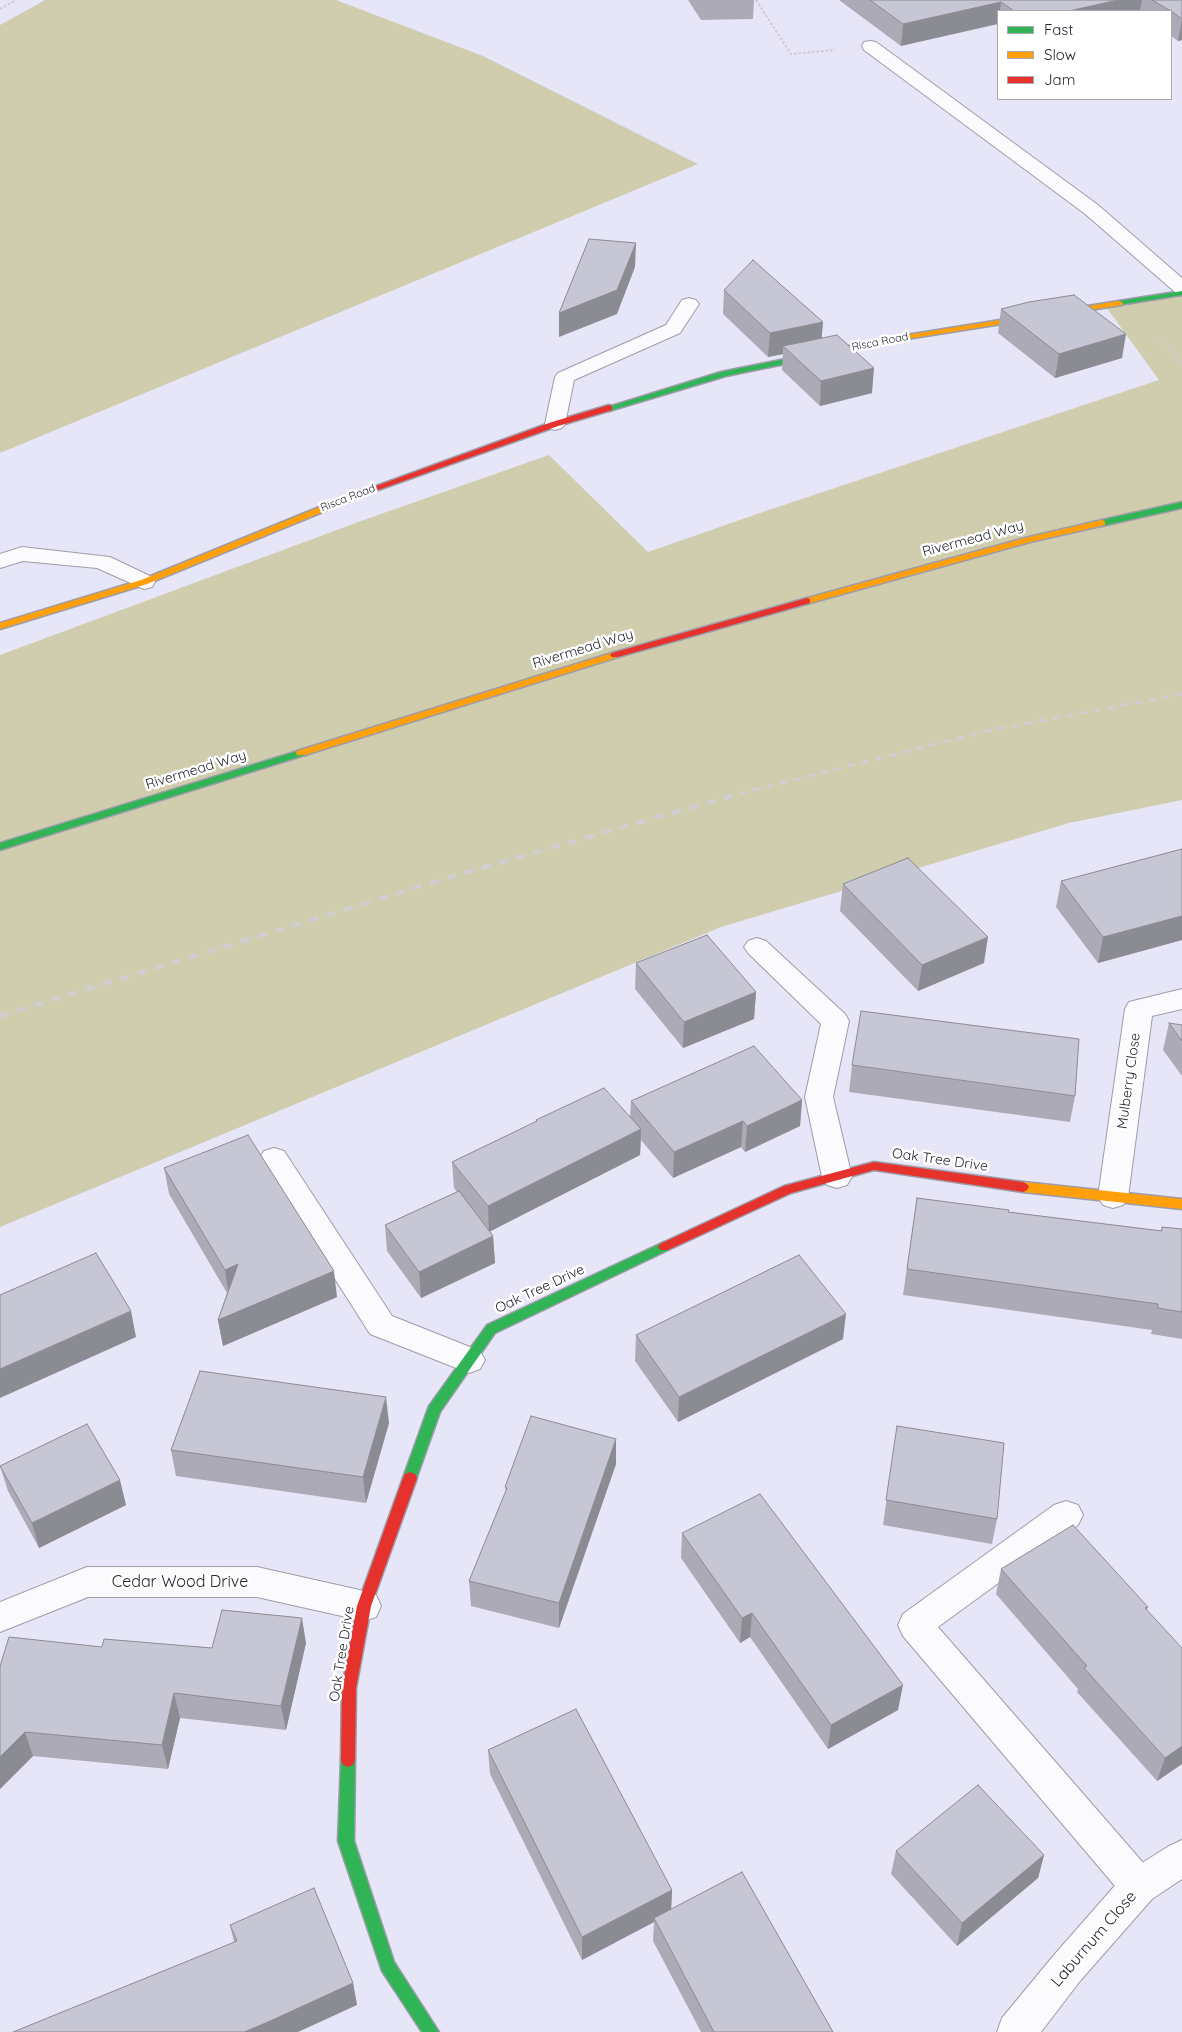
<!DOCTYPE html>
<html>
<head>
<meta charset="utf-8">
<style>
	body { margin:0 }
	#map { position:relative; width:1182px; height:2032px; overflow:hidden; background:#e7e6f8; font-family:Quicksand,sans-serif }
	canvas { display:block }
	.legend { position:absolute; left:997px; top:10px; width:175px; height:90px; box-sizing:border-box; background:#fff; border:1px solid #a9a9ad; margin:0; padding:6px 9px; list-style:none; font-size:15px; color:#272732 }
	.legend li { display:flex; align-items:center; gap:10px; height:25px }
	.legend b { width:25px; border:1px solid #a9a9ad }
</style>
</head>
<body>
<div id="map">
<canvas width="1182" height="2032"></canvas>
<ul class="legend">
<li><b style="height:6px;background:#30b455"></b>Fast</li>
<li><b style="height:6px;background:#ff9f0a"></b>Slow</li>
<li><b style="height:6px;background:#e5322d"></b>Jam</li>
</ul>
</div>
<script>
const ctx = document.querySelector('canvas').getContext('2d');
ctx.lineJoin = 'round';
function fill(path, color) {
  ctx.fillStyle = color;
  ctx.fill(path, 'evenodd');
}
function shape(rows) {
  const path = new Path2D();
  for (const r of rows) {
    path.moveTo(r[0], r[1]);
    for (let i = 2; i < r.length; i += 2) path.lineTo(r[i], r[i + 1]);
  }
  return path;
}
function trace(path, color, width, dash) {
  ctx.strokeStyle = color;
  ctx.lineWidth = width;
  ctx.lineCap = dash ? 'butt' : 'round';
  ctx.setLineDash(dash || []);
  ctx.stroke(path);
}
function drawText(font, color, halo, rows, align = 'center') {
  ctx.font = font + ' Quicksand,sans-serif';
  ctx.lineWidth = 5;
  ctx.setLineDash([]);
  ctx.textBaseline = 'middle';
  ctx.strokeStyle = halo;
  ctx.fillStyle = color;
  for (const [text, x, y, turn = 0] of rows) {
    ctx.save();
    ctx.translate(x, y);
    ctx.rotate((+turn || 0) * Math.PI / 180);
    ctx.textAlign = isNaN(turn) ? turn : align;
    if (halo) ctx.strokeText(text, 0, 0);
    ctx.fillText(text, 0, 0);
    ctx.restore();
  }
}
fill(shape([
	[45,0,336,0,483,56,698,164,0,453,0,25],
	[1182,293,1182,800,1069,823,721,927,0,1227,0,655,361,521,549,455,648,552,757,514,1159,380,1104,304]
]), '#d0cdae');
const lane = shape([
	[870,41,876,42,1098,205,1182,278,1182,294,1175,292,1084,213,864,50,862,46,864,42,870,41],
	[757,938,766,941,845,1014,849,1021,833,1097,852,1177,847,1185,837,1188,827,1185,822,1177,805,1097,821,1024,748,953,744,947,748,941,757,938],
	[274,1148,284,1151,392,1316,480,1351,485,1360,480,1369,469,1373,370,1334,259,1159,264,1151,274,1148],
	[1066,1501,1078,1505,1083,1515,1078,1525,938,1627,1152,1873,1158,1886,1152,1899,1139,1904,1126,1899,903,1636,898,1625,903,1614,1054,1505,1066,1501]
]);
const street = shape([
	[689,298,696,300,699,304,680,333,574,380,565,424,562,428,555,430,548,428,545,424,555,377,558,373,666,325,682,300,689,298],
	[22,547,110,557,152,577,155,582,152,587,144,589,97,568,23,561,0,568,0,554,22,547],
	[1182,989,1182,1009,1152,1016,1128,1197,1123,1205,1113,1208,1103,1205,1098,1197,1125,1009,1129,1002,1182,989],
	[87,1567,257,1567,364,1591,376,1595,381,1606,376,1617,364,1621,257,1597,88,1597,0,1632,0,1602,87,1567],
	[1182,1840,1182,1879,1152,1899,1080,1981,1041,2032,997,2032,1002,2018,1054,1955,1126,1873,1169,1846,1182,1840]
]);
const fast = shape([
	[1182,291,1182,295,1119,305,1115,303,1119,301,1182,291],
	[845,347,848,347,848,351,726,376,609,411,605,408,721,372,845,347],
	[1182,502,1182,508,1102,526,1098,523,1102,520,1182,502],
	[301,750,306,753,305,755,0,850,0,843,301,750],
	[664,1242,668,1244,670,1247,668,1250,495,1333,440,1412,415,1482,410,1484,405,1482,403,1478,429,1406,487,1325,664,1242],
	[348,1753,353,1755,355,1760,354,1841,394,1962,439,2032,422,2032,382,1971,338,1841,341,1760,343,1755,348,1753]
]);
const slow = shape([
	[1119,301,1123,303,1122,305,894,341,845,351,841,349,845,347,894,337,1119,301],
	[361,490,365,493,364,495,147,584,0,629,0,623,141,580,361,490],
	[1102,520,1105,521,1105,525,1030,542,810,603,807,604,802,601,804,599,1025,538,1102,520],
	[615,652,618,653,618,657,305,755,297,755,296,753,297,751,615,652],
	[1023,1182,1182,1199,1182,1209,1023,1192,1019,1190,1017,1187,1019,1184,1023,1182]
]);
const jam = shape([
	[609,405,612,406,612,410,558,426,364,495,358,495,357,493,552,422,609,405],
	[807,598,810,599,810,603,618,657,612,657,610,655,612,653,807,598],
	[874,1162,1023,1182,1027,1184,1029,1187,1027,1190,1023,1192,874,1170,791,1193,668,1250,660,1250,658,1247,660,1244,784,1186,874,1162],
	[410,1472,415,1474,417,1478,371,1606,356,1688,355,1760,353,1765,348,1767,343,1765,341,1760,342,1688,357,1606,403,1478,405,1474,410,1472]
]);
trace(lane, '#9d9daa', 2);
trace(street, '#9d9daa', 2);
trace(fast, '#9d9daa', 3);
trace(slow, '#9d9daa', 3);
trace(jam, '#9d9daa', 3);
trace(shape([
	[756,0,791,54,835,50],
	[0,9,16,0],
	[1159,336,1174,355]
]), '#ccccd2', 2, [2.5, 2]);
trace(shape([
	[1173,354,1182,365]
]), '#ccccd2', 2.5, [3, 2]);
fill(lane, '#fbfbfe');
fill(street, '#fbfbfe');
fill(fast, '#30b455');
fill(slow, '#ff9f0a');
fill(jam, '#e5322d');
trace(shape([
	[726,797,991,730,1182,694]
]), '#ceced3', 3, [7, 7]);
trace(shape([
	[0,1016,460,874,731,796]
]), '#ceced3', 4, [9, 9]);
fill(shape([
	[688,0,754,0,753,19,701,20],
	[839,0,1182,0,1182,40,1178,41,1171,36,1171,11,998,11,901,46],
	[724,290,823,322,821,338,872,393,820,406,782,370,783,354,768,357,723,314],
	[1001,309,1122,358,1055,378,998,333],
	[1182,849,1182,940,1098,963,1056,907,1061,881],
	[843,884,984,963,918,991,840,911],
	[636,963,756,992,754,1019,683,1048,635,989],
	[1169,1023,1182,1025,1182,1076,1163,1050],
	[852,1065,1075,1096,1070,1122,849,1092],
	[802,1100,800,1126,745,1152,741,1147,673,1178,641,1140,640,1155,490,1231,493,1236,495,1263,421,1298,387,1251,385,1225,457,1192,454,1188,452,1162,536,1122,536,1120,630,1117,631,1101],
	[164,1168,337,1297,223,1346,218,1320,227,1293,169,1194],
	[917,1198,1008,1212,1161,1231,1162,1227,1182,1229,1182,1339,1151,1334,1152,1330,903,1295],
	[636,1335,843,1339,678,1422,635,1361],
	[389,1423,366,1503,176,1476,171,1450],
	[897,1426,997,1519,992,1544,883,1525],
	[616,1439,616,1464,559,1628,471,1606,469,1581,506,1491,505,1487],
	[0,1466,126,1505,39,1548,8,1491],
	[682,1533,898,1710,828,1749,750,1637,740,1643,681,1558],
	[1001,1569,1148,1607,1147,1610,1182,1764,1157,1781,1077,1692,1078,1689,996,1594],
	[306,1643,286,1730,180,1718,168,1769,33,1756,0,1789,0,1666,102,1647,212,1648],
	[488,1750,672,1890,671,1909,833,2032,701,2032,653,1941,654,1922,582,1960,490,1774],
	[896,1851,1044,1855,1038,1878,957,1946,891,1874],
	[230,1925,353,1983,357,2005,234,1942]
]), '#abaab6');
fill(shape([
	[1118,0,1142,0,1140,11,1069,11],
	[1001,2,1000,11,998,11,998,24,901,46,903,24],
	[1182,19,1182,40,1178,41],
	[636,243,635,267,617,314,559,337,559,313],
	[823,322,821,346,783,346,783,354,768,357,770,333],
	[1126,334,1122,358,1055,378,1059,354],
	[874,368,872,393,820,406,821,381],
	[1182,916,1182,940,1098,963,1103,937],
	[988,937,984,963,918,991,922,965],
	[756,992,754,1019,683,1048,684,1022],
	[802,1100,800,1126,745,1152,747,1126],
	[743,1121,741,1147,673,1178,674,1152],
	[641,1129,640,1155,489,1232,488,1206],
	[493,1236,495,1263,421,1298,419,1272],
	[238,1264,229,1296,225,1270],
	[334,1271,337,1297,223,1346,218,1320],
	[131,1311,136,1337,0,1398,0,1369],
	[846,1314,843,1339,678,1422,679,1397],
	[386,1397,389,1423,366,1503,363,1477],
	[616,1439,616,1464,559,1628,559,1603],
	[120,1480,126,1505,39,1548,32,1523],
	[752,1613,750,1637,740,1643,742,1618],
	[302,1618,306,1643,286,1730,281,1706],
	[903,1685,898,1710,828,1749,831,1725],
	[174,1693,180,1718,168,1769,162,1745],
	[25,1732,33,1756,0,1789,0,1757],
	[1182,1746,1182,1764,1157,1781,1165,1758],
	[1044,1855,1038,1878,957,1946,962,1923],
	[672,1890,671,1913,654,1918,654,1922,582,1960,582,1937],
	[353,1983,357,2005,298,2032,244,2032]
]), '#8b8b94');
const building = shape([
	[870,0,1118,0,1069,11,1014,11,1001,2,903,24,870,0],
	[1152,0,1182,0,1182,19,1171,11,1152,0],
	[589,239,636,243,617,290,559,313,589,239],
	[753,260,823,322,770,333,724,290,753,260],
	[1074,295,1126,334,1059,354,1001,309,1029,302,1074,295],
	[837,335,874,368,821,381,783,346,837,335],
	[1182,849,1182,916,1103,937,1061,881,1182,849],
	[908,858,988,937,922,965,843,884,908,858],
	[707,935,756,992,684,1022,636,963,707,935],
	[861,1011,1079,1039,1075,1096,852,1065,861,1011],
	[1169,1023,1182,1025,1182,1041,1169,1023],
	[754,1046,802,1100,747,1126,743,1121,674,1152,631,1101,754,1046],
	[604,1088,641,1129,488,1206,452,1162,537,1121,536,1120,604,1088],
	[248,1135,334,1271,218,1320,238,1264,225,1270,164,1168,248,1135],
	[459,1191,493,1236,419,1272,385,1225,459,1191],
	[917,1198,1009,1210,1008,1212,1162,1231,1162,1227,1182,1229,1182,1312,1158,1308,1158,1304,907,1269,917,1198],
	[96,1253,131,1311,0,1369,0,1295,96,1253],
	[799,1255,846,1314,679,1397,636,1335,799,1255],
	[200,1371,386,1397,363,1477,171,1450,200,1371],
	[531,1416,616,1439,559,1603,469,1581,507,1488,505,1487,531,1416],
	[87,1424,120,1480,32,1523,0,1466,87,1424],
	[897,1426,1004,1443,997,1519,886,1500,897,1426],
	[760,1494,903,1685,831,1725,752,1613,742,1618,682,1533,760,1494],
	[1073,1525,1148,1607,1145,1608,1182,1648,1182,1746,1165,1758,1084,1668,1087,1666,1001,1569,1073,1525],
	[222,1610,302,1618,281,1706,174,1693,162,1745,25,1732,0,1757,0,1666,9,1637,102,1647,104,1639,212,1648,222,1610],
	[576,1709,672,1890,582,1937,488,1750,576,1709],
	[978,1785,1044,1855,962,1923,896,1851,978,1785],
	[742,1872,833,2032,714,2032,654,1918,742,1872],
	[314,1888,353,1983,268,2022,244,2032,13,2032,237,1941,230,1925,314,1888]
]);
fill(building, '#c7c6d4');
trace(building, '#8b8b94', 1);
drawText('11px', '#272732', '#fff', [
	["Risca Road",880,342,-11],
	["Risca Road",348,498,-21]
]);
drawText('14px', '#272732', '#fff', [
	["Rivermead Way",973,539,-15],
	["Rivermead Way",583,649,-17],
	["Rivermead Way",196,770,-17],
	["Mulberry Close",1129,1081,-82],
	["Oak Tree Drive",940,1160,8],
	["Oak Tree Drive",540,1289,-25],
	["Oak Tree Drive",342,1654,-81]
]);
drawText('16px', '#272732', '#fff', [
	["Cedar Wood Drive",180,1582],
	["Laburnum Close",1094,1939,-49]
]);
</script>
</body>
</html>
